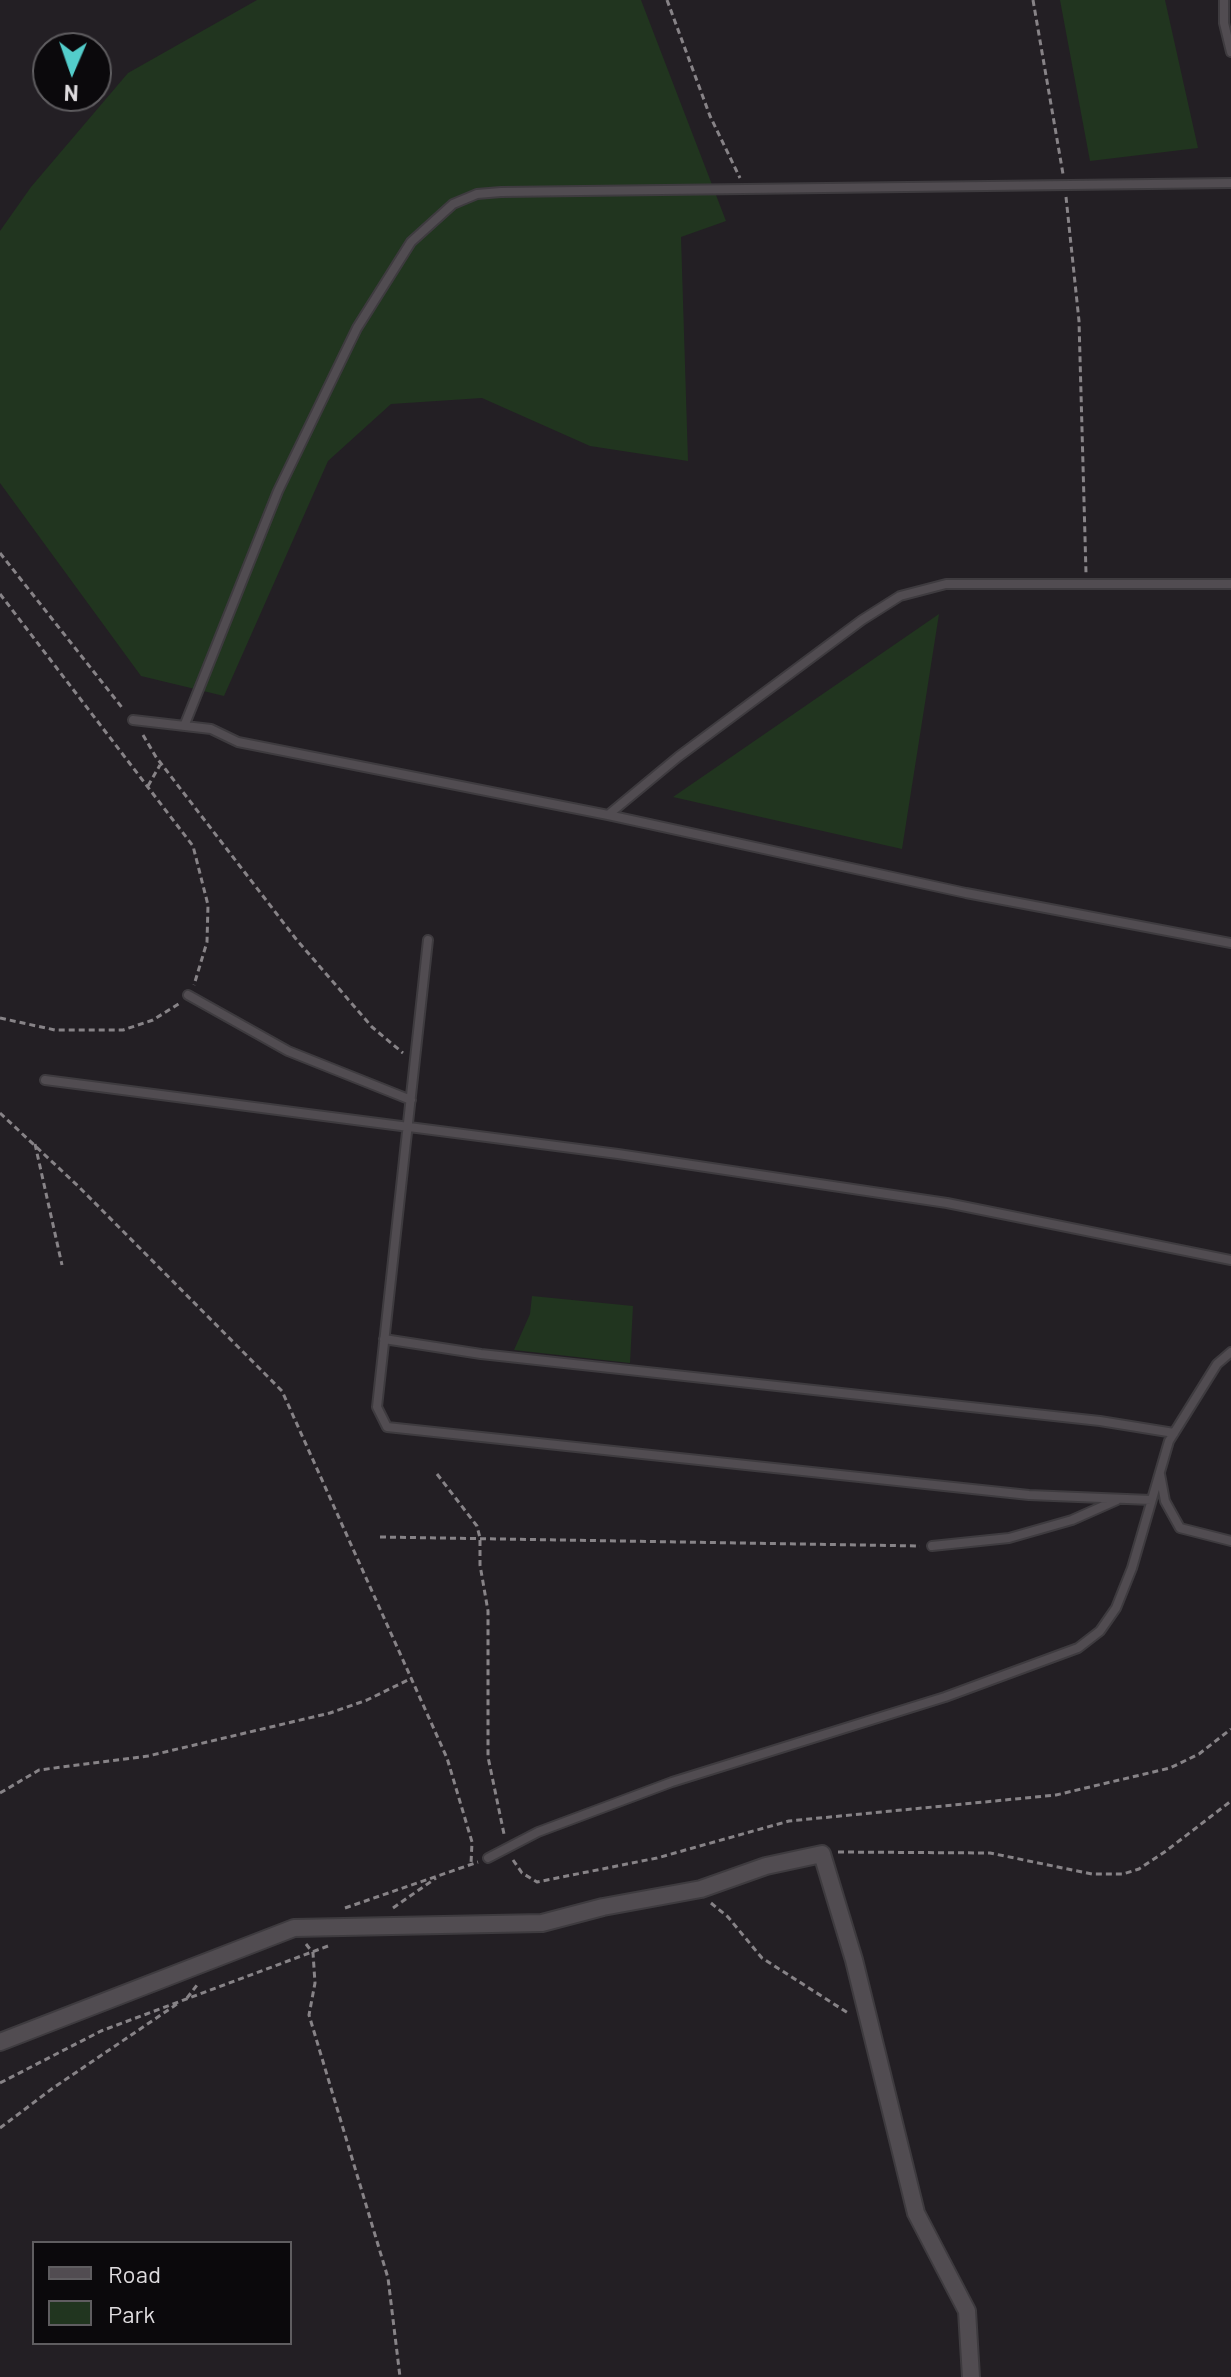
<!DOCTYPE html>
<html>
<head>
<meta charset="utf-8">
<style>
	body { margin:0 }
	#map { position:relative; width:1231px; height:2377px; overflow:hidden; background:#231f24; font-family:Barlow,sans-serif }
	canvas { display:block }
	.legend { position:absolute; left:32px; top:2241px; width:260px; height:104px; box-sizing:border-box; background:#0b090c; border:2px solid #5f5d60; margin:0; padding:10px 14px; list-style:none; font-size:24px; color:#dedbde }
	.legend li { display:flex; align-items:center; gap:16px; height:40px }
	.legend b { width:40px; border:2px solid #5f5d60 }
	.north { position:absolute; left:32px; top:32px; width:80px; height:80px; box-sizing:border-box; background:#0b090c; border:2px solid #5f5d60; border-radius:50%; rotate:182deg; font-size:22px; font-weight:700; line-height:32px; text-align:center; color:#dedbde }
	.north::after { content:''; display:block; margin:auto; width:28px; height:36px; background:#53cdcb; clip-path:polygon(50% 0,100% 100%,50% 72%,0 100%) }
</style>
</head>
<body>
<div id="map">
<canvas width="1231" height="2377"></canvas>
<ul class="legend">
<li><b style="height:10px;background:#514c51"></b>Road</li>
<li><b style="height:22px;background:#21351f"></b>Park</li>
</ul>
<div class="north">N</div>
</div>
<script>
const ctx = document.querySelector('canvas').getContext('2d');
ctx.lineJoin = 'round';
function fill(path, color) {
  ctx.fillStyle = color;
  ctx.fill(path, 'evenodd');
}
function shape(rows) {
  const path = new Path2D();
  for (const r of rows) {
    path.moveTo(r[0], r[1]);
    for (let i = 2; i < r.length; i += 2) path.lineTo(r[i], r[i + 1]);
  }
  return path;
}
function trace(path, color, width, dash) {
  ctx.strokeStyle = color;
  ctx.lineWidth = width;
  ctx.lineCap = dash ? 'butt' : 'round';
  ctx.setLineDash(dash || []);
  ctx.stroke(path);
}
fill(shape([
	[257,0,641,0,726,221,681,237,688,461,590,446,482,398,391,404,328,461,224,696,141,676,0,483,0,231,31,187,128,73],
	[1060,0,1165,0,1198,148,1090,161],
	[939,614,902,849,673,797],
	[532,1296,633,1306,630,1363,514,1350,530,1314]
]), '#21351f');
const service = shape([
	[1224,0,1224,23,1231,52],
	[133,720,211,729,238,742,608,815,966,893,1231,943],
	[185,724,278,491,357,328,411,242,453,204,477,194,501,192,1231,183],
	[608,815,678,757,862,620,900,596,946,584,1231,584],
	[428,940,377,1407,387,1427,1029,1495,1151,1500],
	[188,995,288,1051,411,1100],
	[45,1080,618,1154,947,1203,1231,1260],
	[384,1339,481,1354,1100,1421,1174,1433],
	[1160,1474,1165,1501,1180,1528,1231,1541],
	[932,1546,1009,1538,1072,1520,1117,1500],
	[488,1858,538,1832,672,1782,945,1697,1078,1648,1100,1631,1116,1608,1132,1568,1169,1441,1217,1364,1231,1352]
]);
const minor = shape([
	[0,2042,294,1928,542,1923,603,1907,701,1889,766,1866,822,1854,854,1960,916,2213,967,2311,971,2377]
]);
trace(service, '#3e3b3f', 12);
trace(minor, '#3e3b3f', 20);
trace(shape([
	[667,0,710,116,740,178],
	[1033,0,1063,174],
	[1066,197,1079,321,1086,573],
	[0,553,124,710],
	[0,594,193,846,208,905,207,942,194,985],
	[143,735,156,757,296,939,372,1027,403,1053],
	[148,786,160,765],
	[0,1018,55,1030,123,1030,153,1020,180,1003],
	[0,1113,78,1186,282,1391,447,1758,472,1842,471,1864],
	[35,1144,62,1265],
	[437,1474,477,1526,480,1538,480,1565,488,1611,488,1757,504,1834],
	[380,1537,920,1546],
	[0,1793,39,1770,148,1756,330,1713,367,1700,412,1678],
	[838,1852,990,1853,1092,1874,1123,1874,1139,1869,1166,1851,1231,1801],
	[513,1860,522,1873,537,1882,657,1858,789,1821,1056,1795,1170,1768,1199,1754,1231,1729],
	[711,1903,728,1917,762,1958,848,2013],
	[345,1908,478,1862],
	[393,1908,436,1878],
	[306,1944,313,1953,315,1983,309,2015,388,2278,400,2377],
	[187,1998,197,1985],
	[0,2083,101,2031,328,1946],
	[0,2128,53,2088,180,2002]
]), '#878387', 3, [6, 4]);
trace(service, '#514c51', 8);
trace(minor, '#514c51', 16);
</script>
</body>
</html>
